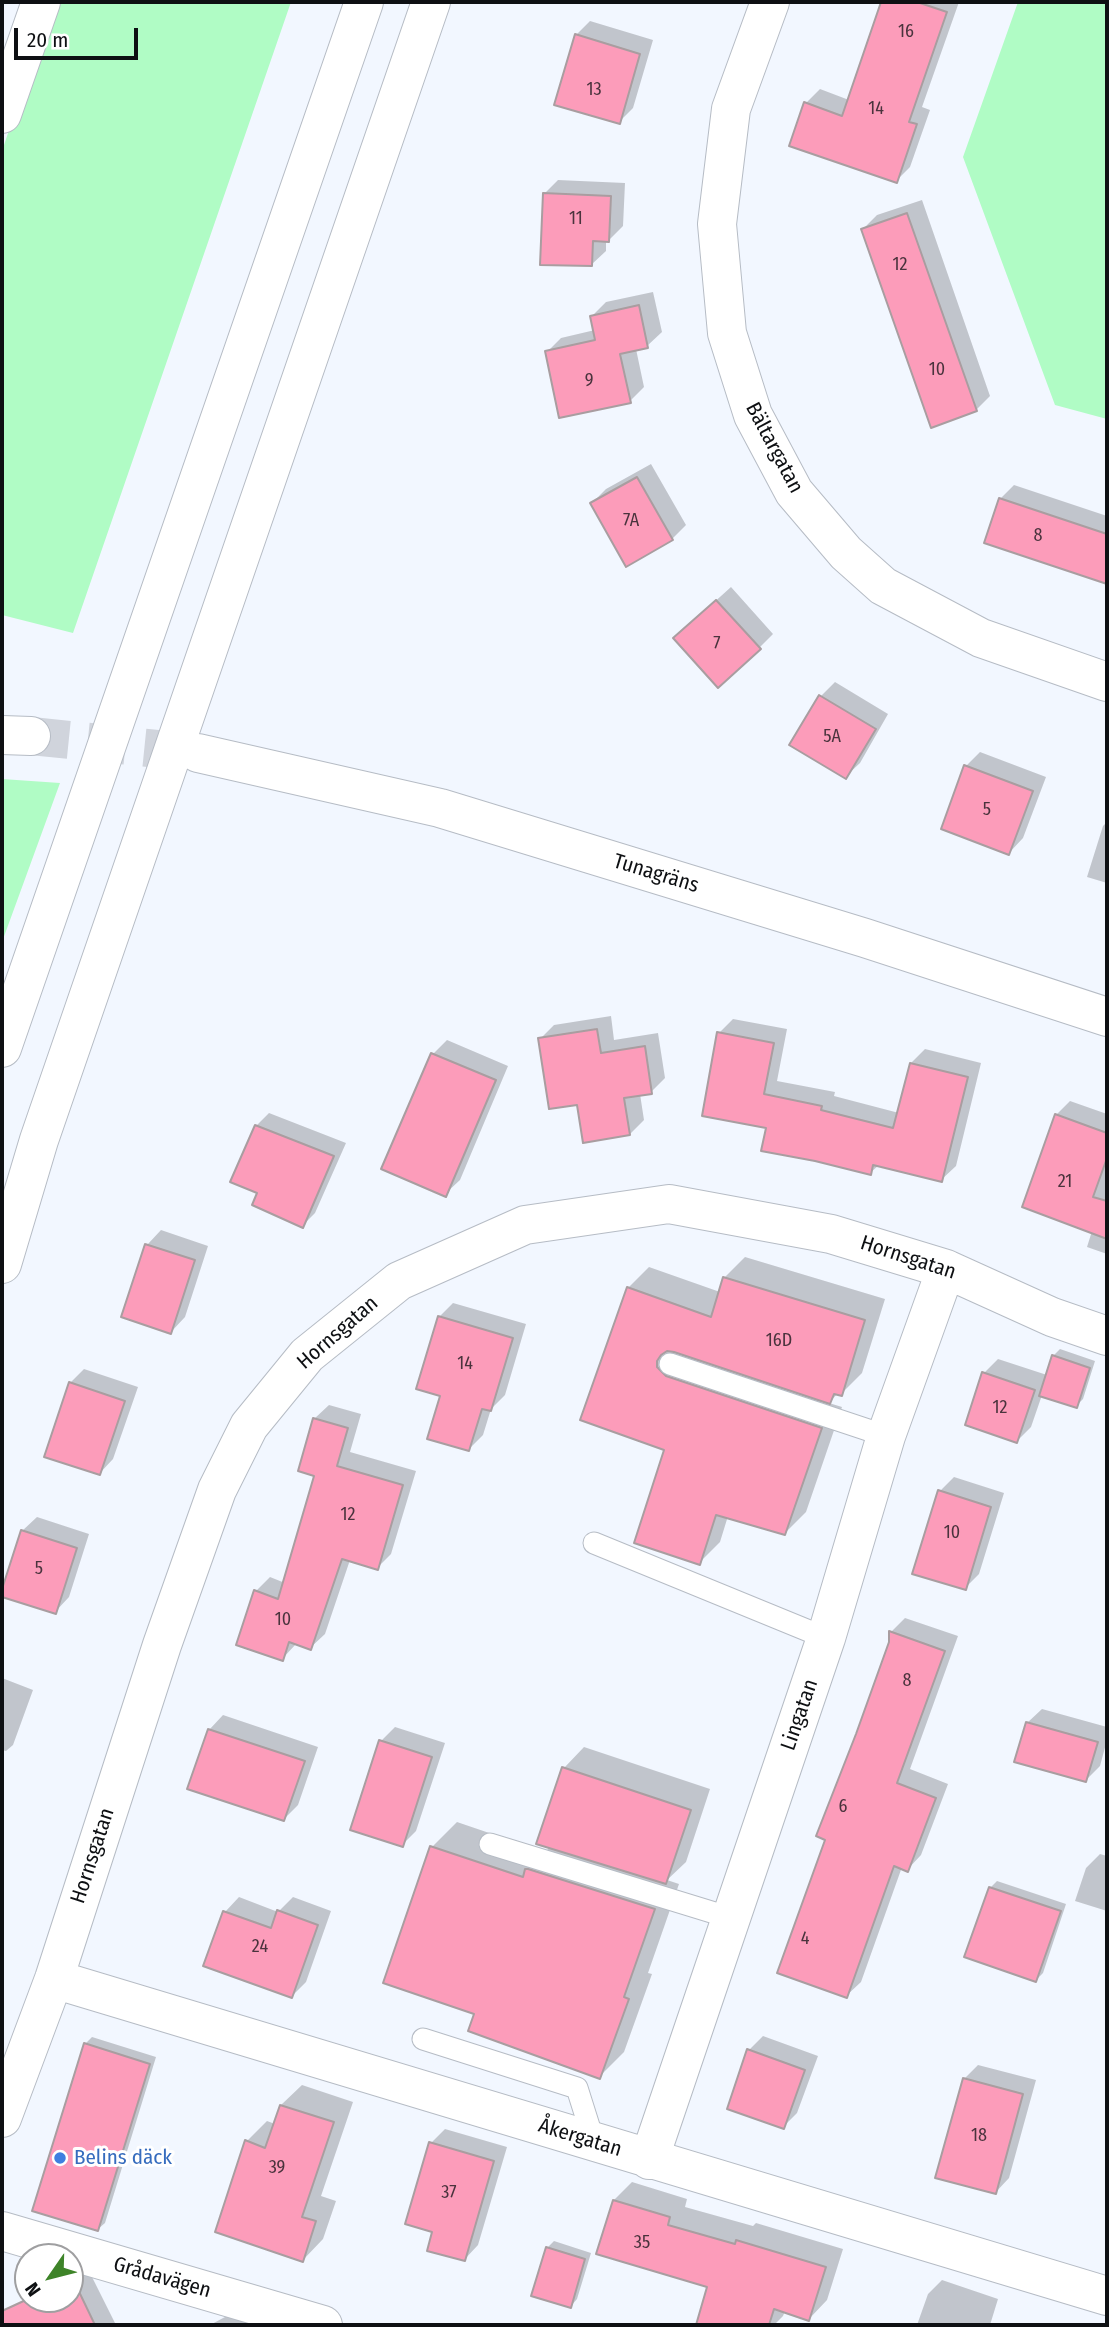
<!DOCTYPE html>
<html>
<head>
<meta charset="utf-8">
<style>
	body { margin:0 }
	#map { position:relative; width:1109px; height:2327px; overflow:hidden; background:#f2f7ff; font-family:"Fira Sans Condensed",sans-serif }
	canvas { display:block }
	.frame { position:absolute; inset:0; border:4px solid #0e1013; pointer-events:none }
	.north { position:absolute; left:14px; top:2243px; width:70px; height:70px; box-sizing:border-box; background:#fff; border:2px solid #9f9fa1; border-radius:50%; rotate:235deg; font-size:19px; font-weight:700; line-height:28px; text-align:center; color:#0e1013 }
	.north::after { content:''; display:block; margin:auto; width:24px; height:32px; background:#3e8429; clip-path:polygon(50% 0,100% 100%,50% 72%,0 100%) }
	.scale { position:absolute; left:14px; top:28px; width:124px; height:32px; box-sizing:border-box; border:4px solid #0e1013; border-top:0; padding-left:9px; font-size:21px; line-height:24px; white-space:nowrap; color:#0e1013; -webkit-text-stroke:5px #fff; paint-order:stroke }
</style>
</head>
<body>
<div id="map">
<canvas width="1109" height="2327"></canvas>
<div class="frame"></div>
<div class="north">N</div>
<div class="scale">20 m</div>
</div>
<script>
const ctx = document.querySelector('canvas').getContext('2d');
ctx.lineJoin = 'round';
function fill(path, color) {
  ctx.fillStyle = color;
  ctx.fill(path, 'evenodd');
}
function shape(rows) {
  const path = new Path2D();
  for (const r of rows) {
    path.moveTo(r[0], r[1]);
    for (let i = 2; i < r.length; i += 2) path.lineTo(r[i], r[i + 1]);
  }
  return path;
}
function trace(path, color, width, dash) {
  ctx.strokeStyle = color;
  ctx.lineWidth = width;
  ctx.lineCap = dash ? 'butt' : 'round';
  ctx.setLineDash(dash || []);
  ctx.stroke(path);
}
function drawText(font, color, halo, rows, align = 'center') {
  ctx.font = font + ' "Fira Sans Condensed",sans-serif';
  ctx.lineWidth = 6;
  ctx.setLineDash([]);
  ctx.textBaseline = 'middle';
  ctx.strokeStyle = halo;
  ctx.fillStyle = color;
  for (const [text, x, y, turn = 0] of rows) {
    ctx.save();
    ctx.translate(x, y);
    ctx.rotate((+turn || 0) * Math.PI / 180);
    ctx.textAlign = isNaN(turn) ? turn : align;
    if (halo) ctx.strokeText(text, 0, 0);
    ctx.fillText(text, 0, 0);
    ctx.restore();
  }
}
fill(shape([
	[52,2,291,2,73,633,2,615,2,151],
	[1018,2,1107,2,1107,419,1055,405,963,157],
	[2,779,60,783,2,942]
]), '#b0fcc5');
fill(shape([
	[883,2,959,2,922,107,930,110,910,167,896,181,806,103,820,89,849,100],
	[590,21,653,40,633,108,619,122,576,35],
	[558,180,625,183,623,226,609,240,606,240,606,251,591,265,544,194],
	[922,200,990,396,976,410,863,229,877,215],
	[653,292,662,332,647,346,636,349,644,387,630,401,547,352,561,338,595,330,592,316,606,302],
	[651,464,686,525,672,539,592,503,606,489],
	[1014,485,1107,516,1107,582,986,542,1000,499],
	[731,587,773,634,759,648,690,624],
	[835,682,888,714,860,763,845,777,821,696],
	[980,752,1046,777,1023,838,1009,853,966,766],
	[1107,822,1107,883,1087,877,1103,826],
	[611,1016,614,1040,658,1033,665,1078,651,1092,640,1094,644,1120,630,1134,540,1039,554,1025],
	[733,1019,787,1029,777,1081,835,1092,834,1096,899,1113,911,1063,925,1049,981,1063,956,1166,941,1180,879,1165,870,1173,768,1126,719,1033],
	[447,1040,508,1066,460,1180,445,1194,433,1054],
	[1070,1101,1107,1114,1107,1254,1087,1247,1092,1231,1056,1115],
	[269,1113,346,1143,315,1213,302,1226,259,1193,256,1126],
	[161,1230,208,1246,185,1317,171,1332,123,1316,147,1245],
	[745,1257,885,1299,862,1373,841,1394,838,1393,829,1403,842,1407,806,1512,785,1533,728,1516,720,1542,699,1563,667,1449,628,1288,649,1267,720,1292,724,1278],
	[453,1303,526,1324,505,1395,491,1409,483,1435,469,1449,442,1395,439,1317],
	[1060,1349,1095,1361,1083,1399,1076,1406,1042,1395,1031,1427,1017,1441,984,1373,998,1359,1047,1375,1053,1356],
	[84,1369,138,1387,113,1459,99,1474,70,1383],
	[329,1405,361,1414,350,1452,416,1471,391,1554,377,1568,350,1560,325,1634,310,1648,297,1643,282,1659,256,1591,270,1577,285,1583,316,1475,314,1419],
	[954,1477,1004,1493,979,1574,965,1588,940,1491],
	[37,1517,89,1534,69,1597,55,1612,2,1595,22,1531],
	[905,1618,958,1636,910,1769,948,1784,921,1855,907,1870,902,1867,861,1982,846,1996,891,1632],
	[2,1678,33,1690,13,1745,6,1751,2,1750],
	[1042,1709,1107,1727,1107,1740,1100,1766,1086,1780,1027,1723],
	[223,1715,318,1747,298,1805,284,1819,209,1730],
	[395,1727,445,1743,416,1831,402,1845,381,1741],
	[584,1747,710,1789,686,1862,667,1880,679,1884,648,1973,652,1974,624,2052,600,2076,476,2013,386,1982,432,1847,457,1822,545,1852,550,1847,564,1768],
	[1100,1854,1107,1856,1107,1911,1075,1901,1086,1868],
	[997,1881,1066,1904,1043,1973,1036,1980,990,1888],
	[239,1897,278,1912,293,1897,331,1911,306,1982,292,1996,205,1965,225,1912],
	[763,2036,818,2056,797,2113,783,2127,749,2050],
	[92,2037,156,2057,105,2223,98,2229,85,2044],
	[978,2065,1036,2080,1009,2178,995,2193,964,2079],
	[302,2085,353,2102,321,2196,336,2201,323,2239,303,2260,247,2141,267,2121,275,2124,281,2105],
	[445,2129,507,2147,478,2245,464,2260,435,2231,431,2143],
	[632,2182,687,2199,685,2207,753,2226,756,2223,843,2249,827,2300,809,2319,785,2311,783,2316,774,2325,697,2325,710,2286,614,2200],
	[554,2241,591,2253,577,2299,571,2306,547,2248],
	[86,2265,116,2325,28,2325,18,2305,28,2295,28,2299,70,2299,70,2272],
	[942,2280,998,2299,990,2325,917,2325,928,2294],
	[240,2309,249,2325,210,2325]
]), '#0003');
const building = shape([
	[881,2,917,2,947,12,909,122,917,124,897,183,789,146,804,102,842,116,881,2],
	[575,34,640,54,620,124,554,105,575,34],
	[543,193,611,196,609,242,593,241,592,266,540,265,543,193],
	[907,213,977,411,931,428,861,229,907,213],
	[639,305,648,348,620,354,631,403,559,418,545,351,595,340,590,316,639,305],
	[637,477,673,540,626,567,590,503,637,477],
	[999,498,1107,534,1107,584,984,543,999,498],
	[716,600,761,649,718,688,673,638,716,600],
	[819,695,876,729,846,779,789,745,819,695],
	[964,765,1033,791,1009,855,941,829,964,765],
	[597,1029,601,1053,645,1046,652,1094,624,1098,630,1135,583,1143,577,1105,549,1109,538,1038,597,1029],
	[717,1032,774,1043,764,1094,822,1106,821,1110,893,1128,910,1063,968,1077,942,1182,873,1165,871,1175,815,1161,761,1151,766,1128,702,1116,717,1032],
	[431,1053,496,1080,446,1197,381,1169,431,1053],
	[1055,1114,1107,1133,1107,1158,1093,1197,1107,1201,1107,1239,1022,1207,1055,1114],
	[255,1125,334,1156,303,1228,252,1205,257,1193,230,1182,255,1125],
	[145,1244,195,1260,171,1334,121,1317,145,1244],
	[723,1277,865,1320,842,1396,834,1394,830,1404,674,1352,667,1351,661,1355,657,1361,657,1367,666,1376,822,1428,785,1535,716,1515,700,1565,634,1543,664,1450,580,1420,627,1287,711,1317,723,1277],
	[438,1316,513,1338,491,1411,482,1409,469,1451,427,1439,440,1396,416,1389,438,1316],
	[1052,1355,1090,1368,1077,1408,1039,1396,1052,1355],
	[982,1372,1035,1390,1017,1443,965,1425,982,1372],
	[69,1382,125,1401,100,1475,44,1457,69,1382],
	[313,1418,348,1428,337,1466,403,1485,378,1570,342,1559,311,1650,289,1642,283,1661,236,1645,254,1590,278,1599,314,1476,298,1471,313,1418],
	[938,1490,991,1507,966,1590,912,1574,938,1490],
	[21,1530,77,1548,56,1614,2,1597,2,1589,21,1530],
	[889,1631,945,1651,897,1783,936,1798,908,1872,894,1866,847,1998,777,1973,825,1840,816,1836,856,1734,889,1642,889,1631],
	[1026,1722,1098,1742,1086,1782,1014,1762,1026,1722],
	[208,1729,305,1761,284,1821,187,1789,208,1729],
	[379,1740,432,1757,403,1847,350,1830,379,1740],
	[562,1767,691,1810,666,1884,536,1844,562,1767],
	[430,1846,523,1877,525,1869,528,1869,655,1909,624,1997,629,1999,600,2079,468,2031,474,2014,383,1983,430,1846],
	[989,1887,1061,1911,1036,1982,964,1957,989,1887],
	[277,1910,318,1925,292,1998,203,1966,223,1911,271,1928,277,1910],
	[84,2043,150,2064,98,2231,32,2211,84,2043],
	[747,2049,805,2070,784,2129,727,2109,747,2049],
	[963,2078,1023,2094,996,2194,935,2178,963,2078],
	[280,2105,334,2122,302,2217,316,2221,303,2262,215,2232,245,2140,265,2148,280,2105],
	[429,2142,494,2161,465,2261,427,2251,432,2232,405,2224,429,2142],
	[613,2200,670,2217,668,2225,735,2244,736,2240,826,2267,809,2321,774,2309,769,2325,696,2325,707,2287,596,2254,613,2200],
	[546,2247,585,2259,571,2308,531,2296,546,2247],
	[72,2277,95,2325,2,2325,2,2311,28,2299,70,2299,72,2277]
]);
fill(building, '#fc9cba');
trace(building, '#a99da0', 2);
trace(shape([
	[31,736,198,753]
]), '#d0d4dc', 38, [38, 19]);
const service = shape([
	[670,1364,886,1436],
	[594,1543,826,1638],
	[490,1844,731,1918],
	[423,2039,577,2088,594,2142]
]);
const minor = shape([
	[770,2,731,109,717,224,727,333,753,415,794,492,846,553,883,586,981,638,1107,682],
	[2,114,41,2],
	[2,735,31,736],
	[198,753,440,808,865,938,1107,1017],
	[54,1979,1107,2296],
	[2,2118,54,1979,162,1645,217,1490,249,1426,307,1355,399,1281,525,1225,669,1204,831,1234,946,1269,1052,1317,1107,1336],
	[649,2160,826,1638,886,1436,946,1269],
	[2,2231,323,2325]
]);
const trunk = shape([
	[2,1048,364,2],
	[2,1264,39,1140,431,2]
]);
trace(service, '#b6bcc5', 23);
trace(minor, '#b6bcc5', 40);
trace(trunk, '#b6bcc5', 40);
trace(service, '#fff', 21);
trace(minor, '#fff', 38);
trace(trunk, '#fff', 38);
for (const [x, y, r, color] of [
	[60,2158,7,"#3f7fe0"]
]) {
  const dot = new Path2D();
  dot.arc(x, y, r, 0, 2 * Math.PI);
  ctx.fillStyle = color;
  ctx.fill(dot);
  trace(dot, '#fff', 2.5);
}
drawText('18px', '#4a333d', null, [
	["16",906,32],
	["13",594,90],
	["14",876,109],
	["11",576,219],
	["12",900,265],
	["10",937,370],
	["9",589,381],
	["7A",631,521],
	["8",1038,536],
	["7",717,644],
	["5A",832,737],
	["5",987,810],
	["21",1065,1182],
	["16D",779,1341],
	["14",465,1364],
	["12",1000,1408],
	["12",348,1515],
	["10",952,1533],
	["5",39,1569],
	["10",283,1620],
	["8",907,1681],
	["6",843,1807],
	["4",805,1939],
	["24",260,1947],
	["18",979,2136],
	["39",277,2168],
	["37",449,2193],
	["35",642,2243]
]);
drawText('21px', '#0e1013', '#fff', [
	["Bältargatan",774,448,62],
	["Tunagräns",656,874,17],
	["Hornsgatan",908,1258,18],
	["Hornsgatan",338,1333,-41],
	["Lingatan",800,1715,-71],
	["Hornsgatan",93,1856,-72],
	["Åkergatan",580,2138,17],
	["Grådavägen",162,2278,16]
]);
drawText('21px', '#366cbe', '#fff', [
	["Belins däck",74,2158]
], 'left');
</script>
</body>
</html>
